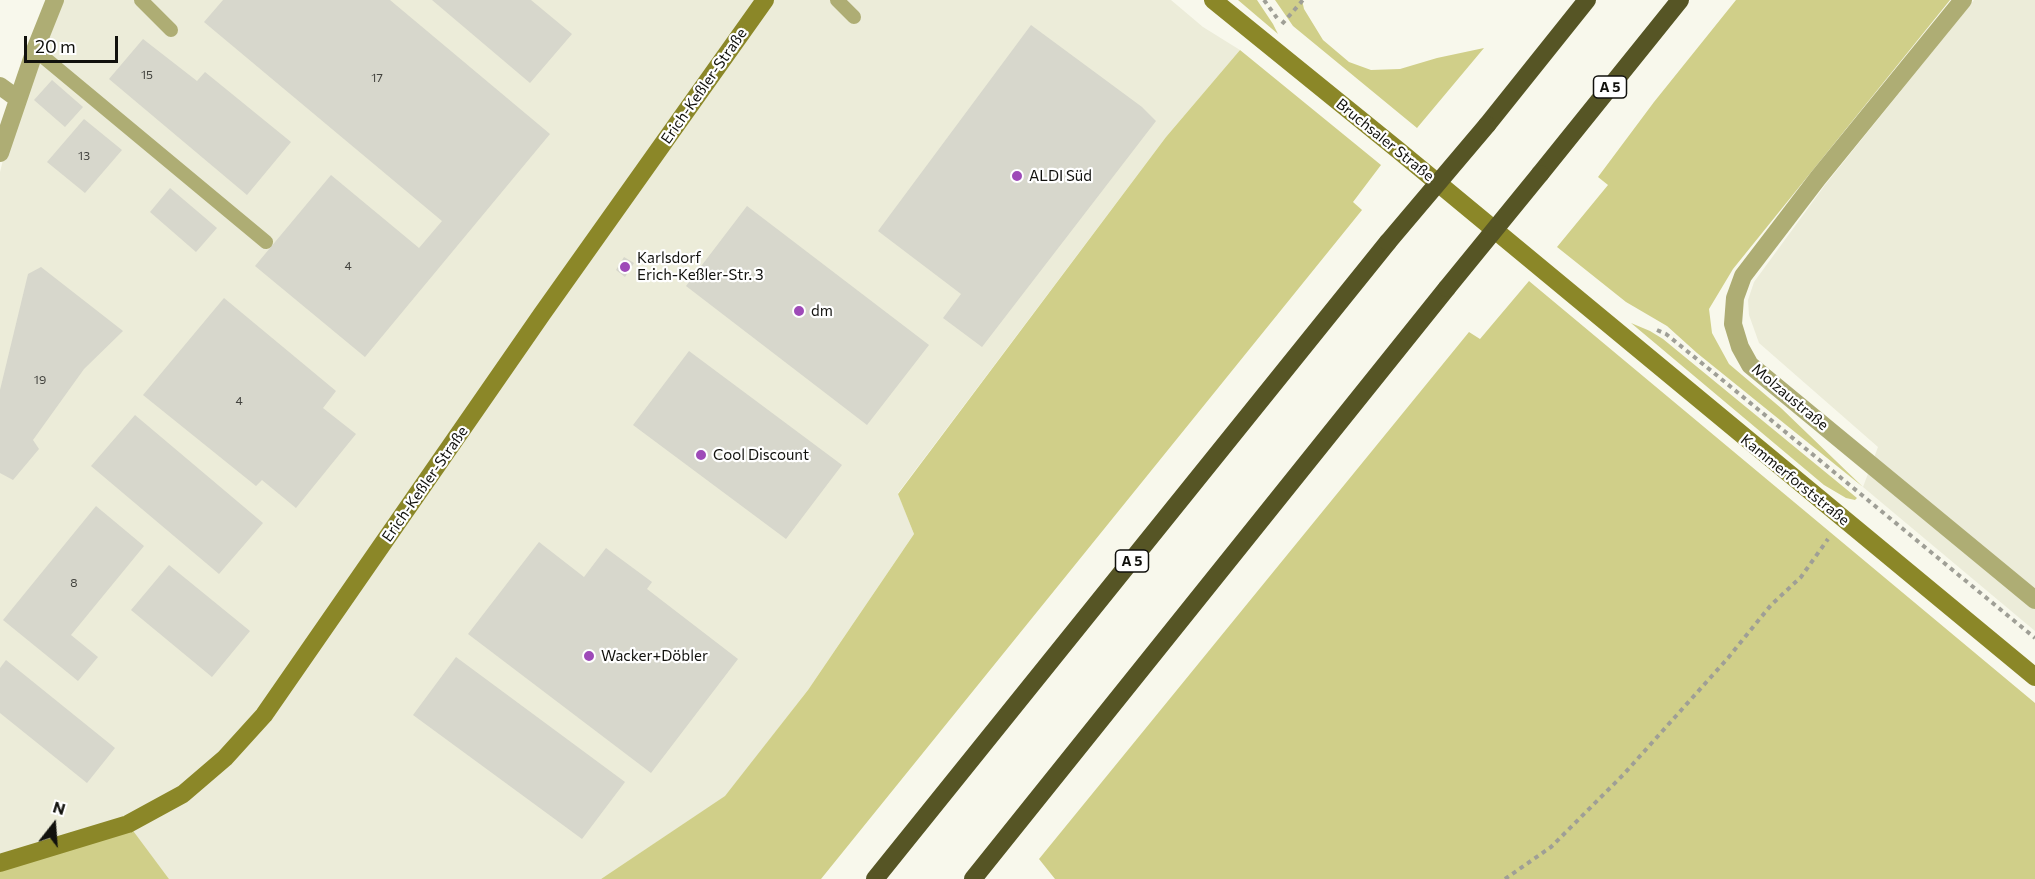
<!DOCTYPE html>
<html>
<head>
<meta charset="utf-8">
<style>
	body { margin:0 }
	#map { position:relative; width:2035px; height:879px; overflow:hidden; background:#f8f8ec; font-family:Commissioner,sans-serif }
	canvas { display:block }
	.north { position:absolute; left:24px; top:795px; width:60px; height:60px; -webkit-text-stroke:4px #fff; paint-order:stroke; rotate:17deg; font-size:16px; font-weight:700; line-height:24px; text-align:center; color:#11110d }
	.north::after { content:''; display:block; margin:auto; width:21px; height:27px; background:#11110d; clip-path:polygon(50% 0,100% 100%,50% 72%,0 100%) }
	.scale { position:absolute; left:24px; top:36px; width:94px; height:27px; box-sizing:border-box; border:3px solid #11110d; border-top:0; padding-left:8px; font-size:18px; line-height:21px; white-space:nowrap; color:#11110d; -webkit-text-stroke:4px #fff; paint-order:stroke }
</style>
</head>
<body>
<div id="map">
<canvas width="2035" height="879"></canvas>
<div class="north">N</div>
<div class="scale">20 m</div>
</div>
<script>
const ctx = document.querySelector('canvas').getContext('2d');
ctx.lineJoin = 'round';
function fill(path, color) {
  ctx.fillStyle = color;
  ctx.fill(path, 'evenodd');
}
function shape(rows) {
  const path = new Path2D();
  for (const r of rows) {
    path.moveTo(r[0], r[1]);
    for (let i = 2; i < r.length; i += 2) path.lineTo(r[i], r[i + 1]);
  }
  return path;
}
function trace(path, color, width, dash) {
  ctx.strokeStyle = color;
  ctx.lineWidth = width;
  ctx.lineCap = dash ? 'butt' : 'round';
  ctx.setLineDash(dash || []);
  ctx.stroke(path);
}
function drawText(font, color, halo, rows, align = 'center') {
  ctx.font = font + ' Commissioner,sans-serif';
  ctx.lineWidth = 4.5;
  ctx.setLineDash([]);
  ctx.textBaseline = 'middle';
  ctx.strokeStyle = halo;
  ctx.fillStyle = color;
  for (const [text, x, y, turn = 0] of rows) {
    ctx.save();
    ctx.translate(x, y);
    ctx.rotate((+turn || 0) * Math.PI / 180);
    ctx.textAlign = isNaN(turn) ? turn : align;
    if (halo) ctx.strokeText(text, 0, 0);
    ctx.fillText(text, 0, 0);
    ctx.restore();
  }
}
fill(shape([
	[55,0,1171,0,1203,27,1240,50,1166,137,898,493,914,534,808,690,726,796,601,879,169,879,127,824,0,863,0,172,18,99],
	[1974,0,2035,0,2035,631,1863,487,1878,447,1759,343,1749,315,1748,300,1754,282,1825,185]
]), '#ececd9');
fill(shape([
	[1238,0,1257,0,1273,24,1278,34],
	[1275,0,1302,0,1304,9,1323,40,1349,62,1371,70,1400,69,1437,58,1484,48,1417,128,1293,26],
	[1736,0,1950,0,1733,269,1709,309,1712,333,1729,364,1781,408,1863,487,1697,353,1667,326,1626,302,1557,247,1608,185,1598,177,1654,102],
	[1240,50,1381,165,1353,202,1362,210,821,879,601,879,725,796,808,690,914,534,898,494,1166,137],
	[1529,281,2035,703,2035,879,1055,879,1039,859,1469,332,1480,339],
	[1631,323,1650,331,1663,339,1857,498,1855,500,1846,498,1824,485],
	[128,824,169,879,0,879,0,863]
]), '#d0cf89');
fill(shape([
	[223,0,390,0,550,134,365,357,255,266,331,175,419,248,442,221,204,22],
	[432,0,531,0,572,34,530,83],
	[1031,25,1142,107,1156,121,982,347,943,318,961,294,878,231],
	[143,39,197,81,205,72,291,142,247,195,109,79],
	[52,80,83,107,65,127,34,100],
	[84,119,122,150,85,193,47,162],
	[170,188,217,228,196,252,150,212],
	[747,206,929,345,867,425,686,286],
	[624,257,634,263,625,277,616,270],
	[41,267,123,331,84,369,33,440,39,449,13,480,0,473,0,390,28,274],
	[224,298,336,391,323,408,356,434,296,508,262,480,256,486,143,395],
	[689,351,842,465,786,539,633,425],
	[135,415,263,523,219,574,91,466],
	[96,506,144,546,71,635,98,657,78,681,3,620],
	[539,542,584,577,606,548,652,582,647,589,738,659,651,773,468,634],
	[169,565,250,631,212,677,131,610],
	[456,657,625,782,582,839,413,715],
	[6,660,115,748,87,783,0,713,0,668]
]), '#d7d7cc');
trace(shape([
	[1264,0,1277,18],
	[1282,24,1303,0],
	[1657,330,1666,334,1714,373,2035,638],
	[1505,879,1551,847,1623,775,1728,658,1771,605,1801,577,1828,539]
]), '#9f9f96', 4, [4.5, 4.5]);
trace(shape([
	[141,0,171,30],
	[837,0,854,17],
	[35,50,266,242]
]), '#aead74', 14);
trace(shape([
	[1963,0,1818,178,1743,276,1735,298,1733,324,1740,347,1750,365,2035,600],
	[0,86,18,99],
	[0,153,35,50,55,0]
]), '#aead74', 18);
trace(shape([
	[1213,0,1398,150,2035,677],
	[0,863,128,824,183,794,225,758,264,715,542,314,765,0]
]), '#8b8728', 18);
trace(shape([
	[1487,125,1587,0],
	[1540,174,1680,0],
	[875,879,1388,242],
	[973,879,1447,288]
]), '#565525', 18);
trace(shape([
	[1388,242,1487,125],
	[1447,288,1540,174]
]), '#565525', 18);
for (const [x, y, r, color] of [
	[1017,176,6,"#9e4ab8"],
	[625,267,6,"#9e4ab8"],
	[799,311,6,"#9e4ab8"],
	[701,455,6,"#9e4ab8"],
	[589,656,6,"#9e4ab8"]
]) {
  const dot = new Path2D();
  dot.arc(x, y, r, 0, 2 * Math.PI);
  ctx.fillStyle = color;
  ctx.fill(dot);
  trace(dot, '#fff', 2);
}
drawText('12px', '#42423d', null, [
	["15",147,75],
	["17",377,78],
	["13",84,156],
	["4",348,266],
	["19",40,380],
	["4",239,401],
	["8",74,583]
]);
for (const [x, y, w] of [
	[1610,87,33],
	[1132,561,33]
]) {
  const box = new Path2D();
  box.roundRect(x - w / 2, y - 11, w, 22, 4.5);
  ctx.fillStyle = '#fff';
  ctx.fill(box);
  trace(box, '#11110d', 1.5);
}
drawText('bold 14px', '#11110d', null, [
	["A 5",1610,87],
	["A 5",1132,561]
]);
drawText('15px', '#11110d', '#fff', [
	["Erich-Keßler-Straße",704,86,-55],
	["Bruchsaler Straße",1385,140,39],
	["Molzaustraße",1790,397,40],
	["Kammerforststraße",1795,480,39],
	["Erich-Keßler-Straße",425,484,-55]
]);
drawText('15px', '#11110d', '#fff', [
	["ALDI Süd",1029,176],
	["Karlsdorf",637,258],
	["Erich-Keßler-Str. 3",637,275],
	["dm",811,311],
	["Cool Discount",713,455],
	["Wacker+Döbler",601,656]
], 'left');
</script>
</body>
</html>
